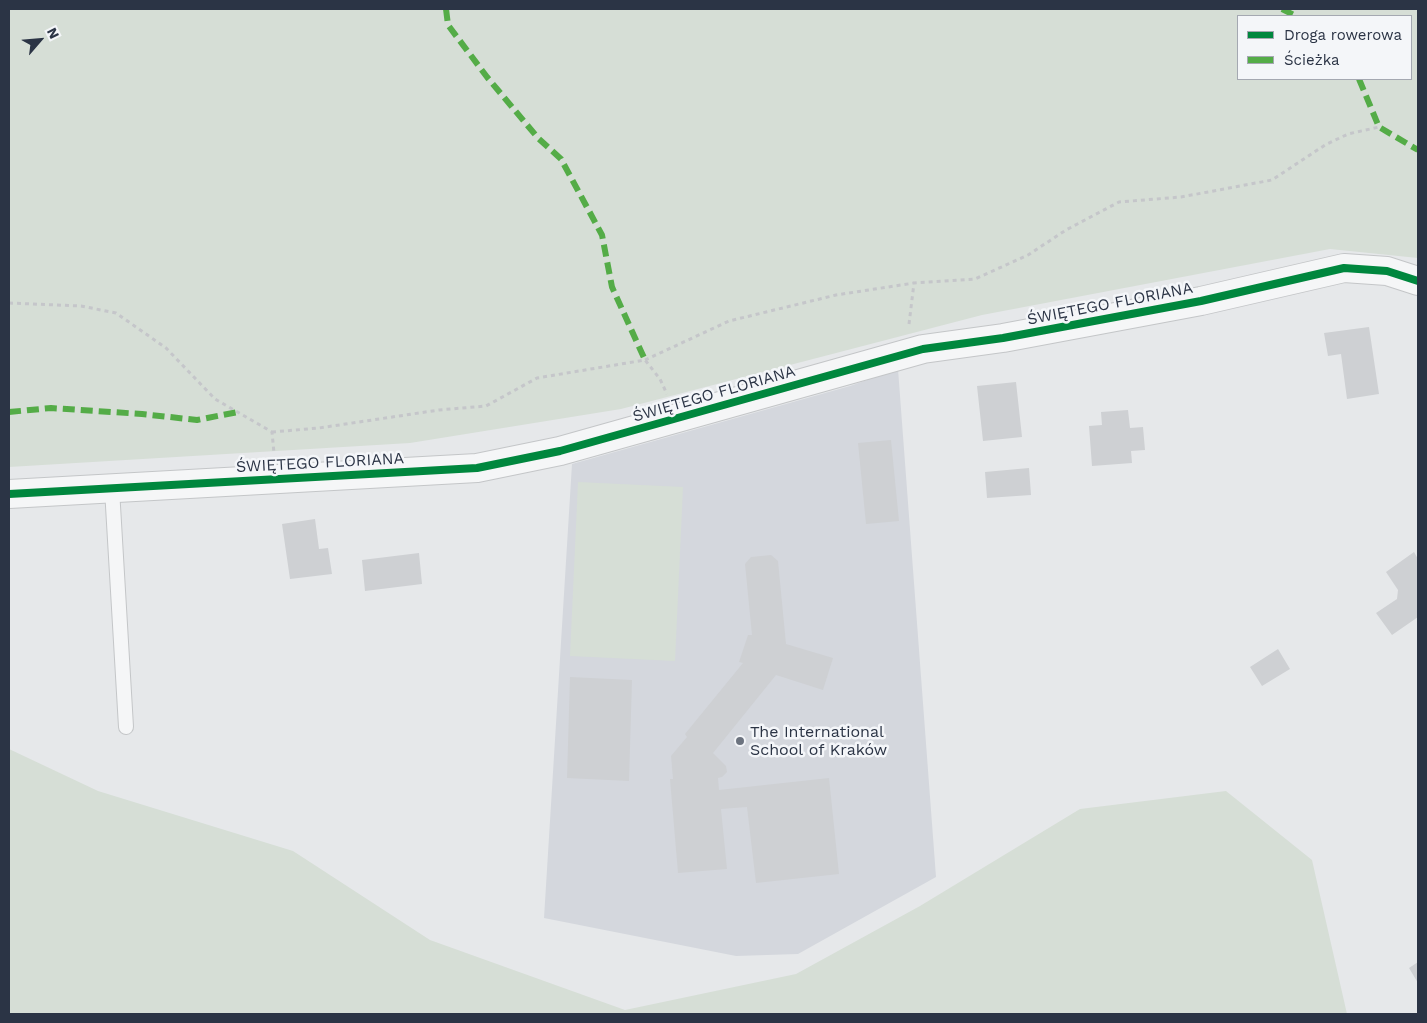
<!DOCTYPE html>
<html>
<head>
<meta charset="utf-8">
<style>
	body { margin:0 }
	#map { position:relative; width:1427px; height:1023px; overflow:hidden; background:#e6e8ea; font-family:"Work Sans",sans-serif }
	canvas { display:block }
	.frame { position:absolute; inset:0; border:10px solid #2b3445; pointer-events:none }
	.legend { position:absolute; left:1237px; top:15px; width:175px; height:65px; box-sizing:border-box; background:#f4f6f9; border:1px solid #a4a8b1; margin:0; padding:6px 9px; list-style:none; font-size:15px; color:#2b3445 }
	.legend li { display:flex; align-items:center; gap:10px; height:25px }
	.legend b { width:25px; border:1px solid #a4a8b1 }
	.north { position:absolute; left:15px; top:15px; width:50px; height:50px; -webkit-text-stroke:4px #f4f6f9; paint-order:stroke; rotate:63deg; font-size:14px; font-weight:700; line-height:20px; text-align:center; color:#2b3445 }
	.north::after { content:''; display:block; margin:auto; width:18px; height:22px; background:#2b3445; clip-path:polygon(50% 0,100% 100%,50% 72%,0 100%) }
</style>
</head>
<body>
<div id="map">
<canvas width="1427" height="1023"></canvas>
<div class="frame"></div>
<ul class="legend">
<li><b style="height:6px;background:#00873e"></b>Droga rowerowa</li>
<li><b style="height:6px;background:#54ac47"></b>Ścieżka</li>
</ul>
<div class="north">N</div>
</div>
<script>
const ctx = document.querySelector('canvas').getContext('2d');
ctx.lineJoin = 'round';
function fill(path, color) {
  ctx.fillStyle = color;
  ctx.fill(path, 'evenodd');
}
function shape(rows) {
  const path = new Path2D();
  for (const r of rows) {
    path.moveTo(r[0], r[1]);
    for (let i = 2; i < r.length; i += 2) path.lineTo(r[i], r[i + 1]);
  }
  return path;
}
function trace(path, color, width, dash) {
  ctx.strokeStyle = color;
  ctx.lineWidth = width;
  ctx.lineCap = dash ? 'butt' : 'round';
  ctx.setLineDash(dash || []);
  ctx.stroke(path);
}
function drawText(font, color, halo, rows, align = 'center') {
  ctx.font = font + ' "Work Sans",sans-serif';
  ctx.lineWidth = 5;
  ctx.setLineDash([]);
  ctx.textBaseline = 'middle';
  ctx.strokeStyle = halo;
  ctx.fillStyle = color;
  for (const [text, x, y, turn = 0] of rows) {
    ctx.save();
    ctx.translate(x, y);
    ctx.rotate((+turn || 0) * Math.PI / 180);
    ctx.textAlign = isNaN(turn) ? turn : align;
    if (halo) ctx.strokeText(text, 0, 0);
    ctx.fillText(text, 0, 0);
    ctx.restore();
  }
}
fill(shape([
	[898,369,936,877,798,954,736,956,544,918,572,464,850,386]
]), '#d4d7dd');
fill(shape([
	[9,9,1418,9,1418,258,1330,249,982,315,621,409,410,443,9,467],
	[1238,16,1411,16,1411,79,1238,79],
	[578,482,683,487,675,661,570,656],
	[9,749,98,791,293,851,430,940,625,1010,796,974,920,906,1080,809,1226,791,1312,860,1347,1014,9,1014]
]), '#d6ded6');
fill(shape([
	[1369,327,1379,394,1347,399,1341,354,1328,356,1324,333],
	[1016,382,1022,437,983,441,977,386],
	[1128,410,1130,428,1143,427,1145,450,1131,451,1132,463,1092,466,1089,426,1102,425,1101,412],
	[891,440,899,521,866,524,858,443],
	[1029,468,1031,495,987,498,985,472],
	[315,519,319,549,328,548,332,574,290,579,282,524],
	[1414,552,1418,559,1418,617,1392,635,1376,613,1397,599,1398,590,1386,572],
	[419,553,422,584,365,591,362,560],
	[771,555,778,561,786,644,833,658,823,690,776,675,713,753,726,766,727,772,722,777,718,778,719,790,829,778,839,874,756,883,747,807,721,809,727,869,678,873,670,779,673,779,671,756,687,737,685,734,743,663,739,662,748,635,752,635,745,564,751,557],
	[1278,649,1290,669,1262,686,1250,667],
	[570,677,632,680,629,781,567,778],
	[1418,962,1418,983,1409,968]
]), '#ced0d3');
const lane = shape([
	[112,489,126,727]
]);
const street = shape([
	[9,494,477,468,560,451,923,349,1003,338,1201,301,1344,268,1387,271,1418,281]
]);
trace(lane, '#c4c6c8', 16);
trace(street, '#c4c6c8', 30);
trace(shape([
	[9,303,81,306,116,313,166,348,215,399,272,432,274,453],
	[909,324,914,283,975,279,1028,255,1066,230,1119,202,1181,197,1272,180,1325,145,1348,134,1379,127],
	[645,360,729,321,836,295,914,283],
	[272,432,319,428,439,410,486,406,537,378,645,360,660,379,667,394]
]), '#c5c6ca', 3, [4, 4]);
trace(lane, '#f5f6f7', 14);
trace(street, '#f5f6f7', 28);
trace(shape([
	[446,9,448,25,487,77,538,138,561,159,602,235,612,287,645,360],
	[1282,9,1296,16],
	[1359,79,1379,127,1418,150],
	[9,412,51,408,142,414,197,420,238,412]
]), '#54ac47', 6, [12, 6]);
trace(shape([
	[9,494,477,468,560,451,923,349,1003,338,1201,301,1344,268,1387,271,1418,281]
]), '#00873e', 8);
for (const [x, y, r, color] of [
	[740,741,5,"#6c737f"]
]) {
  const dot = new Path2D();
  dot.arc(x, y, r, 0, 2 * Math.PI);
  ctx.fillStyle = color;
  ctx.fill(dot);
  trace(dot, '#f4f6f9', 2);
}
drawText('16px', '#2b3445', '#f4f6f9', [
	["ŚWIĘTEGO FLORIANA",1110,304,-11],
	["ŚWIĘTEGO FLORIANA",714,394,-16],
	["ŚWIĘTEGO FLORIANA",320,463,-3]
]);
drawText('16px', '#2b3445', '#f4f6f9', [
	["The International",750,732],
	["School of Kraków",750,750]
], 'left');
</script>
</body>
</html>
